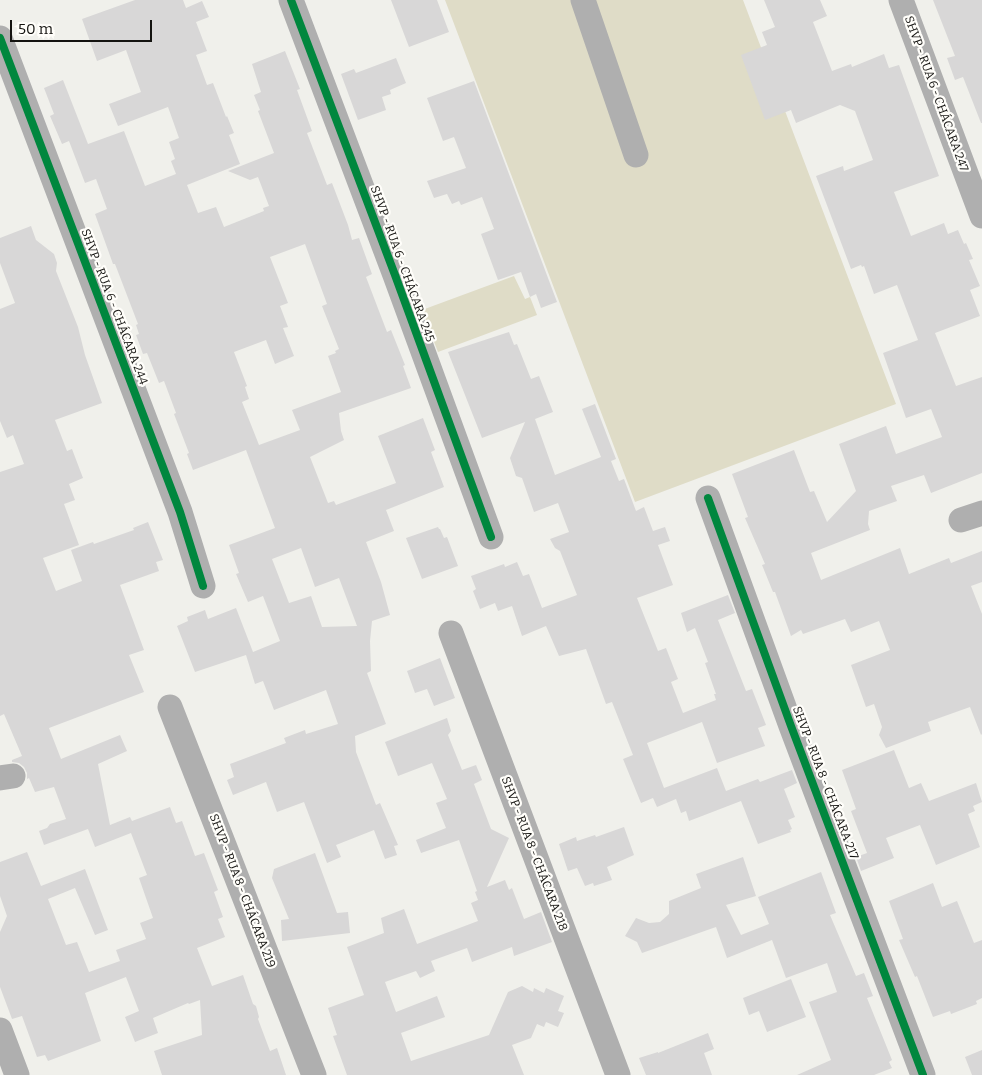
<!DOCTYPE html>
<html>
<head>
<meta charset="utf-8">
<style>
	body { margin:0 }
	#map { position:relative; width:982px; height:1075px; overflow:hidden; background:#f0f0eb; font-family:Bitter,serif }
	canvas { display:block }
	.scale { position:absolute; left:10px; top:20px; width:142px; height:22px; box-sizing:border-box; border:2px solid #141310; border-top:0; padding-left:6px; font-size:15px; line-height:18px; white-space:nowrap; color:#141310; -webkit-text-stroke:4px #fffefa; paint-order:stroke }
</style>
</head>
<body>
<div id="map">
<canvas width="982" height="1075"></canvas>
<div class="scale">50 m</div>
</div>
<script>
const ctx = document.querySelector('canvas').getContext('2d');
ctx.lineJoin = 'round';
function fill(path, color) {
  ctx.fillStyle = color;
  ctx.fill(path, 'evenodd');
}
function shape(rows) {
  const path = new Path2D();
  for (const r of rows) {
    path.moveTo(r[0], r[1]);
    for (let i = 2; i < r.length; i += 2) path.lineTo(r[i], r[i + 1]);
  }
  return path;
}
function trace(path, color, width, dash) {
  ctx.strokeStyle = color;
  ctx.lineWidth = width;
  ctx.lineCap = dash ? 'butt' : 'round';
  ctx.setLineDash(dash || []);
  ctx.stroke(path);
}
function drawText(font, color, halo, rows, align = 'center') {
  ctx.font = font + ' Bitter,serif';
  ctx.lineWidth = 4.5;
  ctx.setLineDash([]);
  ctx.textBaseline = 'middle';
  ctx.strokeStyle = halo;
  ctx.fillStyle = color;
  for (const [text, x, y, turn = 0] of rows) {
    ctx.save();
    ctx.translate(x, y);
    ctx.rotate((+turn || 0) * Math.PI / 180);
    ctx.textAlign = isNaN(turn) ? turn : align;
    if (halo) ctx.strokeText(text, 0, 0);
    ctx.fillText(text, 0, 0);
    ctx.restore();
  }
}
fill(shape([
	[445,0,743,0,896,404,635,502],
	[514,276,525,299,530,297,537,315,438,352,422,310]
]), '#dfdcc7');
fill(shape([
	[135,0,183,0,186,8,202,1,209,17,196,22,207,51,196,55,207,85,213,83,226,117,227,116,234,133,229,135,240,164,187,185,198,213,216,207,224,227,264,211,263,208,269,206,258,177,250,180,228,171,274,153,258,111,260,110,254,95,261,92,252,64,285,51,300,89,297,90,312,131,307,133,327,185,332,183,348,225,352,240,359,238,372,274,366,277,387,332,391,330,405,365,403,366,411,388,339,413,341,431,344,440,310,457,328,503,334,501,336,505,396,483,378,436,423,418,435,450,431,452,444,487,386,510,394,531,366,542,381,582,390,615,372,621,370,641,371,671,367,673,386,724,355,736,356,752,376,805,380,803,398,845,394,846,397,855,385,859,374,830,336,845,341,857,327,863,304,802,277,812,266,782,233,795,227,780,234,777,230,764,286,743,284,738,305,730,306,734,338,724,326,690,274,710,263,681,255,684,246,655,195,672,177,626,188,621,187,617,205,610,208,619,236,608,253,652,280,641,263,596,248,602,236,574,239,573,229,545,275,528,246,450,193,470,187,454,189,453,174,414,176,413,164,381,159,383,147,353,143,354,136,335,139,334,136,325,138,324,115,264,113,264,95,214,107,209,96,179,85,183,69,141,62,144,50,116,54,114,44,88,63,80,88,144,124,131,145,186,176,174,171,161,175,159,169,142,179,138,168,107,118,126,109,104,141,92,126,50,97,61,82,19],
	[305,244,327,304,322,306,339,349,335,351,336,353,328,356,341,392,292,410,300,430,259,445,242,402,249,399,245,387,247,386,234,352,266,340,275,364,294,356,283,328,288,327,280,306,288,303,270,257],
	[301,548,315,587,339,578,357,626,322,627,311,596,289,603,272,559],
	[391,0,437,0,449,32,409,47],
	[764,0,820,0,827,16,813,22,832,71,851,64,852,67,884,54,889,68,899,65,939,176,894,192,911,236,944,223,948,234,958,230,964,244,966,243,973,259,969,260,980,286,970,290,980,316,935,333,956,386,982,377,982,473,931,493,924,475,891,486,897,501,869,511,868,524,870,530,811,553,821,580,900,548,909,574,949,558,951,563,982,551,982,582,971,586,982,614,982,734,981,735,970,707,928,722,931,731,886,748,879,735,882,727,874,704,866,707,851,665,890,650,879,621,851,632,845,619,803,634,801,630,791,636,775,592,773,592,762,565,765,564,745,518,748,517,732,474,794,450,810,492,814,491,827,522,856,491,839,444,886,426,896,454,942,437,931,409,906,418,883,353,918,340,897,285,874,294,864,266,862,267,861,265,851,269,816,176,843,166,844,171,873,160,855,111,840,105,796,123,791,110,765,120,741,55,767,45,762,32,775,27],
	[933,0,982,0,982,123,981,123,963,77,955,80,947,58,955,56],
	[396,58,406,83,390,90,391,94,382,97,386,110,358,120,341,74,354,69,356,73],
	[474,81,557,302,541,308,536,294,530,297,521,272,498,280,481,234,494,229,482,197,461,205,459,201,452,204,447,194,434,198,427,181,466,168,454,137,443,141,427,98],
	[31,226,36,240,54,254,57,263,56,271,78,327,85,355,102,403,55,420,67,451,72,449,83,478,69,484,75,500,64,504,79,545,43,558,56,591,82,581,71,550,93,542,94,544,134,530,133,528,148,522,163,560,156,562,159,571,120,585,144,650,129,655,144,692,49,728,61,759,120,735,127,751,98,764,110,825,130,817,132,821,170,807,176,823,182,821,195,856,204,853,218,890,214,892,223,917,218,919,225,937,197,948,212,986,243,975,253,1004,256,1006,259,1017,258,1019,270,1051,277,1048,286,1075,162,1075,154,1051,202,1035,200,1000,189,1004,188,1003,153,1018,158,1033,135,1042,125,1017,139,1011,126,977,85,993,101,1041,48,1061,45,1055,37,1057,22,1016,12,1019,0,987,0,932,7,916,0,896,0,862,27,852,41,886,85,869,108,930,95,935,75,888,48,899,66,945,77,942,89,972,120,961,116,950,146,939,140,923,153,918,139,878,147,875,131,833,95,847,88,829,44,845,39,831,47,828,50,824,66,819,54,787,35,792,29,778,27,779,27,773,24,767,19,763,12,762,12,760,22,756,4,714,0,716,0,472,24,464,13,435,7,438,0,421,0,309,15,303,0,263,0,238],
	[509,332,514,345,517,344,531,379,539,376,553,412,535,419,555,475,601,457,582,409,595,404,616,459,611,461,619,481,624,479,636,511,644,507,653,531,665,527,670,541,658,545,673,585,637,598,658,651,666,648,678,679,671,682,683,713,716,700,714,694,716,694,705,663,708,662,695,628,687,632,681,613,728,595,735,613,718,620,746,691,752,689,766,725,758,728,765,746,717,763,702,722,647,743,664,788,717,768,726,791,758,779,760,782,792,770,797,783,784,789,795,817,788,820,792,829,790,830,791,832,758,844,741,801,689,821,686,811,681,813,676,799,657,807,653,798,641,803,623,759,633,755,612,702,606,704,586,649,559,656,546,626,522,636,512,606,498,611,495,603,480,609,473,591,476,589,471,576,504,564,505,567,517,562,523,576,529,574,542,608,577,595,560,551,555,548,550,539,569,532,558,503,534,512,522,478,516,476,510,458,525,422,482,438,448,352],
	[438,527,439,529,440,529,444,538,447,537,458,566,422,579,406,538],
	[440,658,455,698,434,706,427,689,415,693,407,671],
	[447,718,451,731,448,735,462,770,476,765,482,780,474,784,491,829,509,838,487,887,505,880,509,890,512,888,524,919,541,912,552,942,514,956,512,947,472,962,467,948,431,961,435,971,420,978,416,971,385,982,396,1012,437,996,445,1017,401,1033,411,1061,489,1035,508,992,522,986,533,992,534,988,544,993,546,988,564,996,558,1011,564,1013,558,1027,546,1022,544,1027,537,1024,531,1038,512,1045,524,1075,347,1075,333,1036,337,1035,328,1008,364,995,347,947,384,933,381,918,404,909,417,944,478,921,471,903,478,900,475,892,477,891,459,840,421,853,416,840,446,828,436,803,447,799,432,763,398,776,385,742],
	[894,750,909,788,921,783,929,801,976,783,982,802,973,806,975,811,968,814,980,847,936,865,920,825,886,838,894,858,861,871,856,857,867,853,851,811,856,809,842,770],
	[624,827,634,855,607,867,612,880,594,886,593,883,585,886,577,868,568,871,559,844,576,837,577,841,595,835,596,837],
	[315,853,337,913,348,912,350,933,282,941,281,920,289,919,272,878,274,869],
	[743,857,756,896,726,905,741,935,769,924,758,897,821,872,836,913,830,915,856,976,864,973,873,996,867,998,892,1060,889,1062,892,1068,874,1075,797,1075,831,1060,809,1002,837,992,827,963,786,978,772,940,727,958,716,927,642,953,637,942,625,936,636,918,649,923,660,922,669,914,669,901,701,888,696,874],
	[933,883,942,907,957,901,974,943,982,940,982,998,976,1001,977,1004,951,1014,950,1011,933,1017,917,976,915,977,899,940,903,939,889,901],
	[791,979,806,1017,767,1032,759,1011,749,1015,743,998],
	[708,1033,714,1049,704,1053,712,1075,646,1075,639,1058,658,1052,658,1053],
	[982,1050,982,1075,972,1075,965,1057]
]), '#d8d7d7');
trace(shape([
	[291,0,395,275,491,537],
	[583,0,636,155],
	[901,0,982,216],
	[0,38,180,512,203,586],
	[708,498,791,726,923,1075],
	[961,520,982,513],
	[451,633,618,1075],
	[170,707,314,1075],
	[0,778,13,776],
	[0,1030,17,1075]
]), '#afafaf', 25);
trace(shape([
	[291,0,395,275,491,537],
	[0,38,180,512,203,586],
	[708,498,791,726,923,1075]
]), '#00873e', 8);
drawText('12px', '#141310', '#fffefa', [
	["SHVP - RUA 6 - CHÁCARA 247",936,94,70],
	["SHVP - RUA 6 - CHÁCARA 245",402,264,70],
	["SHVP - RUA 6 - CHÁCARA 244",114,307,69],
	["SHVP - RUA 8 - CHÁCARA 217",825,783,69],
	["SHVP - RUA 8 - CHÁCARA 218",534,854,69],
	["SHVP - RUA 8 - CHÁCARA 219",242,891,69]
]);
</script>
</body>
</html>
